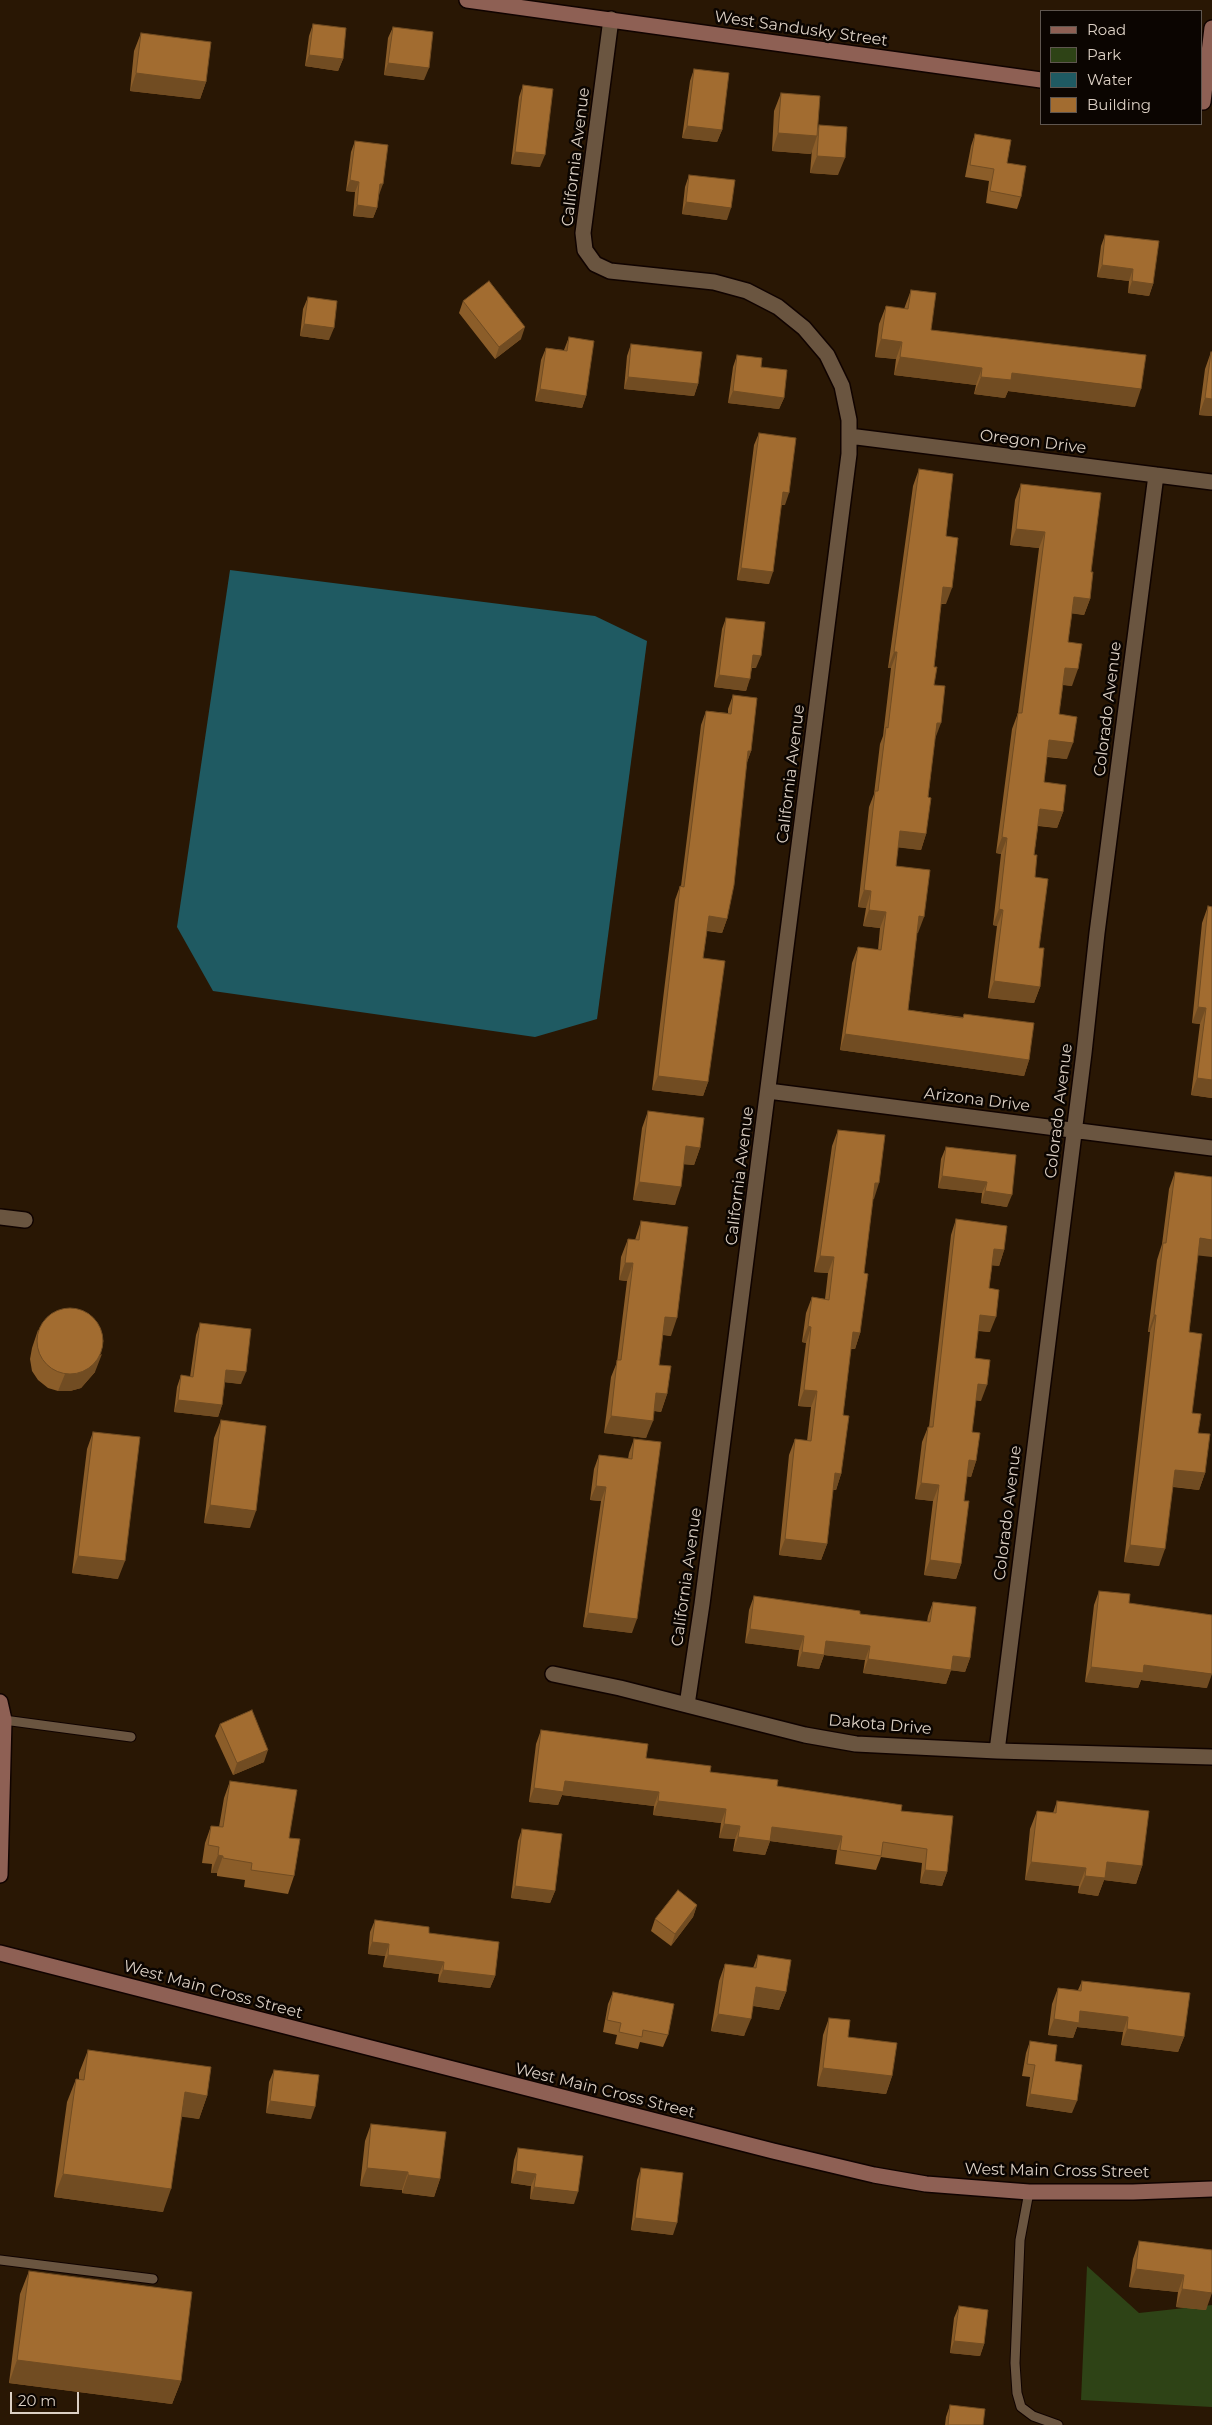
<!DOCTYPE html>
<html>
<head>
<meta charset="utf-8">
<style>
	body { margin:0 }
	#map { position:relative; width:1212px; height:2425px; overflow:hidden; background:#291704; font-family:Montserrat,sans-serif }
	canvas { display:block }
	.legend { position:absolute; left:1040px; top:10px; width:162px; height:115px; box-sizing:border-box; background:#0b0501; border:1px solid #5f564f; margin:0; padding:6px 9px; list-style:none; font-size:15px; color:#dcd0c4 }
	.legend li { display:flex; align-items:center; gap:10px; height:25px }
	.legend b { width:25px; border:1px solid #5f564f }
	.scale { position:absolute; left:10px; top:2392px; width:69px; height:22px; box-sizing:border-box; border:2px solid #dcd0c4; border-top:0; padding-left:6px; font-size:15px; line-height:18px; white-space:nowrap; color:#dcd0c4; -webkit-text-stroke:4px #0b0501; paint-order:stroke }
</style>
</head>
<body>
<div id="map">
<canvas width="1212" height="2425"></canvas>
<ul class="legend">
<li><b style="height:6px;background:#8e6054"></b>Road</li>
<li><b style="height:14px;background:#2e4316"></b>Park</li>
<li><b style="height:14px;background:#1f5a62"></b>Water</li>
<li><b style="height:14px;background:#a26c30"></b>Building</li>
</ul>
<div class="scale">20 m</div>
</div>
<script>
const ctx = document.querySelector('canvas').getContext('2d');
ctx.lineJoin = 'round';
function fill(path, color) {
  ctx.fillStyle = color;
  ctx.fill(path, 'evenodd');
}
function shape(rows) {
  const path = new Path2D();
  for (const r of rows) {
    if (r.length === 3) {
      path.moveTo(r[0] + r[2], r[1]);
      path.arc(r[0], r[1], r[2], 0, 2 * Math.PI);
      continue;
    }
    path.moveTo(r[0], r[1]);
    for (let i = 2; i < r.length; i += 2) path.lineTo(r[i], r[i + 1]);
  }
  return path;
}
function trace(path, color, width, dash) {
  ctx.strokeStyle = color;
  ctx.lineWidth = width;
  ctx.lineCap = dash ? 'butt' : 'round';
  ctx.setLineDash(dash || []);
  ctx.stroke(path);
}
function drawText(font, color, halo, rows, align = 'center') {
  ctx.font = font + ' Montserrat,sans-serif';
  ctx.lineWidth = 5;
  ctx.setLineDash([]);
  ctx.textBaseline = 'middle';
  ctx.strokeStyle = halo;
  ctx.fillStyle = color;
  for (const [text, x, y, turn = 0] of rows) {
    ctx.save();
    ctx.translate(x, y);
    ctx.rotate((+turn || 0) * Math.PI / 180);
    ctx.textAlign = isNaN(turn) ? turn : align;
    if (halo) ctx.strokeText(text, 0, 0);
    ctx.fillText(text, 0, 0);
    ctx.restore();
  }
}
fill(shape([
	[1087,2266,1139,2313,1212,2305,1212,2407,1081,2400]
]), '#2e4316');
fill(shape([
	[230,570,595,616,647,641,597,1019,535,1037,213,991,177,927]
]), '#1f5a62');
const lane = shape([
	[4,1720,131,1737],
	[1029,2192,1020,2240,1015,2363,1017,2393,1021,2407,1033,2416,1058,2425],
	[0,2260,153,2279]
]);
const street = shape([
	[611,19,583,233,585,250,595,264,610,271,714,282,747,291,778,307,804,328,827,355,842,386,849,420,849,454,702,1604,687,1705],
	[849,436,1212,482],
	[768,1091,1212,1148],
	[0,1217,25,1220],
	[553,1674,620,1688,805,1735,856,1744,997,1751,1212,1757],
	[997,1751,1084,1053,1097,933,1156,475]
]);
const secondary = shape([
	[467,0,1041,80],
	[1203,102,1212,28],
	[0,1702,4,1720,0,1875],
	[0,1953,773,2151,874,2175,926,2184,1029,2192,1133,2192,1212,2189]
]);
trace(lane, '#100300', 11);
trace(street, '#100300', 18);
trace(secondary, '#100300', 18);
trace(lane, '#6a5540', 9);
trace(street, '#6a5540', 15);
trace(secondary, '#8e6054', 15);
fill(shape([
	[313,24,343,59,338,71,305,66,309,36],
	[393,27,424,80,384,75,388,38],
	[141,33,206,82,200,99,130,91,134,51],
	[694,69,722,130,717,142,682,138,690,81],
	[523,85,540,167,511,164,519,97],
	[781,93,818,129,819,125,838,175,810,173,812,149,811,154,772,151,774,111],
	[975,134,1007,163,1021,197,1017,209,986,203,989,181,965,177,971,146],
	[355,141,379,195,377,208,373,218,353,216,355,192,346,191,351,152],
	[689,175,727,220,682,214,685,187],
	[1105,235,1153,284,1149,296,1128,293,1129,281,1097,277,1101,246],
	[911,290,931,330,1135,407,1008,391,1005,398,974,394,976,385,894,375,896,359,875,357,879,324,886,306,904,309],
	[308,297,329,340,300,336,303,309],
	[463,301,521,339,495,359,459,313],
	[569,337,586,396,582,408,535,401,541,360,546,348,564,350],
	[631,344,698,384,694,396,624,389,627,356],
	[1211,352,1212,352,1212,416,1199,415,1205,369],
	[737,355,761,367,784,398,779,409,728,403,733,367],
	[759,433,785,505,781,505,769,584,737,580,754,445],
	[919,469,946,536,946,604,941,604,934,667,934,685,935,739,928,797,926,834,921,850,898,847,896,866,918,933,917,933,908,1010,963,1017,964,1014,1029,1060,1024,1076,840,1050,852,963,858,947,878,950,880,928,863,926,866,908,858,907,869,807,874,794,880,744,883,736,891,668,888,668,913,486],
	[1021,484,1091,572,1090,599,1084,615,1072,613,1068,642,1072,686,1063,685,1059,714,1067,759,1047,757,1044,782,1063,812,1057,828,1038,826,1034,855,1035,877,1039,948,1040,987,1034,1003,988,998,997,926,993,925,1001,854,996,853,1012,729,1018,713,1039,548,1010,545,1015,500],
	[726,618,756,668,752,668,746,691,714,687,722,629],
	[733,695,751,751,747,762,727,919,722,933,707,931,703,958,708,1082,703,1096,652,1090,675,900,680,886,681,886,701,725,706,711,728,713,728,709],
	[1208,906,1212,1098,1191,1095,1200,1024,1192,1023,1202,923],
	[648,1111,700,1148,694,1165,684,1164,675,1205,633,1200,642,1128],
	[838,1130,874,1199,873,1199,864,1273,860,1333,855,1349,851,1349,843,1415,841,1474,836,1490,833,1490,827,1544,821,1560,779,1555,789,1455,795,1439,807,1441,811,1407,798,1406,806,1343,802,1342,806,1313,812,1297,825,1299,828,1273,814,1272,832,1146],
	[946,1147,1016,1155,1007,1207,981,1203,982,1193,938,1188,941,1159],
	[1175,1172,1198,1255,1189,1332,1192,1413,1198,1433,1205,1473,1199,1490,1173,1487,1159,1566,1124,1562,1150,1332,1148,1332,1157,1260,1162,1244,1169,1189],
	[956,1219,1004,1250,999,1266,992,1265,989,1288,990,1332,978,1331,975,1358,981,1401,976,1400,972,1432,976,1461,971,1477,967,1476,964,1501,961,1564,956,1579,924,1575,933,1501,915,1499,922,1442,928,1427,929,1427,951,1235],
	[641,1221,671,1336,663,1335,659,1365,667,1394,661,1412,654,1411,646,1438,604,1433,611,1377,617,1362,627,1281,619,1280,621,1257,628,1239,635,1240],
	[200,1323,241,1384,225,1382,222,1405,218,1417,174,1412,177,1387,181,1375,190,1377,196,1335],
	[38,1330,95,1372,81,1388,70,1391,58,1391,48,1388,38,1380,32,1371,30,1359,32,1348],
	[221,1420,250,1528,204,1523,214,1438],
	[93,1432,118,1579,72,1573,87,1449],
	[634,1439,632,1633,583,1627,601,1501,590,1500,594,1469,599,1455,628,1459,629,1453],
	[1099,1591,1129,1603,1207,1688,1141,1680,1138,1688,1085,1682,1094,1605],
	[754,1596,860,1614,927,1622,928,1616,933,1602,970,1658,965,1672,951,1670,946,1684,863,1673,865,1660,824,1655,819,1669,797,1666,799,1650,745,1643,749,1610],
	[220,1724,264,1762,233,1775,215,1736],
	[541,1730,646,1758,777,1786,901,1811,947,1872,942,1886,920,1883,922,1863,881,1857,876,1870,835,1864,837,1850,770,1841,765,1855,733,1851,735,1839,719,1838,721,1823,653,1815,654,1806,562,1795,558,1805,529,1802,536,1744],
	[230,1781,289,1838,294,1876,288,1894,244,1887,245,1880,217,1876,217,1873,211,1873,212,1864,202,1863,205,1843,211,1826,219,1827,224,1798],
	[1057,1801,1142,1866,1136,1884,1104,1880,1098,1896,1078,1893,1079,1886,1025,1880,1030,1829,1037,1811,1053,1813],
	[522,1829,555,1891,550,1903,511,1898,518,1841],
	[697,1905,693,1917,671,1946,651,1931,655,1919],
	[375,1920,429,1933,495,1976,490,1988,438,1982,439,1974,383,1967,385,1956,368,1954,370,1932],
	[758,1955,786,1992,779,2010,753,2006,744,2036,711,2031,719,1981,725,1964,753,1968],
	[1082,1981,1184,2037,1178,2052,1121,2045,1123,2032,1077,2027,1073,2038,1048,2035,1052,2004,1058,1988,1078,1990],
	[613,1992,668,2035,663,2047,640,2042,638,2049,615,2044,617,2035,603,2032,608,2004],
	[829,2018,848,2037,892,2076,886,2094,817,2086,823,2035],
	[1030,2041,1072,2113,1026,2106,1030,2077,1022,2076,1026,2053],
	[88,2050,207,2096,199,2119,182,2116,163,2212,54,2197,67,2102,76,2079,79,2079,79,2073],
	[274,2070,311,2119,266,2113,269,2082],
	[371,2124,440,2179,434,2197,402,2193,402,2190,360,2186,365,2141],
	[518,2148,574,2204,530,2199,531,2186,511,2183,514,2160],
	[641,2168,673,2235,631,2230,637,2180],
	[1139,2241,1212,2250,1206,2310,1176,2307,1178,2292,1129,2287,1133,2259],
	[29,2271,181,2381,172,2404,9,2383,20,2294],
	[959,2306,984,2344,980,2356,950,2353,954,2318],
	[950,2405,983,2425,945,2425,946,2417]
]), '#8b5d29');
fill(shape([
	[309,55,343,59,338,71,305,66],
	[388,63,429,68,424,80,384,75],
	[136,73,206,82,200,99,130,91],
	[687,126,722,130,717,142,682,138],
	[778,133,817,136,811,154,772,151],
	[515,152,545,155,540,167,511,164],
	[817,156,845,158,838,175,810,173],
	[350,180,359,182,355,192,346,191],
	[380,184,383,184,379,195,376,195],
	[686,202,731,208,727,220,682,214],
	[357,205,377,208,373,218,353,216],
	[1102,265,1133,269,1129,281,1097,277],
	[1132,281,1153,284,1149,296,1128,293],
	[304,324,334,328,329,340,300,336],
	[525,327,521,339,495,359,499,347],
	[881,339,902,342,896,359,875,357],
	[900,357,982,368,976,385,894,375],
	[1012,373,1141,389,1135,407,1008,391,1005,398,974,394,981,377],
	[628,377,698,384,694,396,624,389],
	[540,389,586,396,582,408,535,401],
	[733,391,784,398,779,409,728,403],
	[1205,398,1212,399,1212,416,1199,415],
	[783,492,789,493,785,505,778,504],
	[1016,529,1045,532,1039,548,1010,545],
	[741,568,773,572,769,584,737,580],
	[943,587,952,588,946,604,937,603],
	[1074,597,1090,599,1084,615,1068,613],
	[894,652,897,652,891,668,888,668],
	[753,655,761,656,756,668,749,667],
	[1065,668,1078,669,1072,686,1059,684],
	[719,675,750,679,746,691,714,687],
	[937,723,941,723,935,739],
	[1049,740,1073,743,1067,759,1044,756],
	[748,751,751,751,746,765],
	[1040,809,1063,812,1057,828,1034,825],
	[900,831,926,834,921,850,894,847],
	[1002,837,1007,838,1001,854,996,853],
	[864,890,871,891,866,908,858,907],
	[999,909,1003,910,997,926,993,925],
	[869,910,886,912,880,928,863,926],
	[709,916,727,919,722,933,704,930],
	[919,916,924,917,918,933,913,932],
	[994,981,1040,987,1034,1003,988,998],
	[1198,1007,1206,1008,1200,1024,1192,1023],
	[845,1034,1029,1060,1024,1076,840,1050],
	[658,1076,708,1082,703,1096,652,1090],
	[1197,1078,1212,1080,1212,1098,1191,1095],
	[686,1146,700,1148,694,1165,680,1164],
	[942,1176,987,1182,982,1193,938,1188],
	[639,1182,681,1187,675,1205,633,1200],
	[875,1183,879,1183,874,1199,869,1199],
	[985,1191,1012,1195,1007,1207,981,1203],
	[1200,1238,1212,1240,1212,1257,1194,1255],
	[994,1249,1004,1250,999,1266,988,1265],
	[820,1256,834,1257,828,1273,814,1272],
	[625,1263,633,1263,627,1281,619,1280],
	[980,1315,996,1317,990,1332,974,1330],
	[1154,1315,1156,1315,1150,1332,1148,1332],
	[665,1317,677,1318,671,1336,659,1334],
	[808,1326,811,1327,806,1343,802,1342],
	[853,1332,860,1333,855,1349,847,1348],
	[102,1354,95,1372,81,1388,70,1391,58,1391,65,1374],
	[226,1370,246,1372,241,1384,222,1382],
	[978,1384,987,1385,981,1401,972,1400],
	[804,1390,817,1391,811,1407,798,1406],
	[656,1393,667,1394,661,1412,650,1410],
	[178,1400,222,1405,218,1417,174,1412],
	[611,1416,653,1421,646,1438,604,1433],
	[969,1460,976,1461,971,1477,964,1476],
	[1175,1470,1205,1473,1199,1490,1169,1486],
	[835,1473,841,1474,836,1490,830,1489],
	[921,1483,939,1485,933,1501,915,1499],
	[596,1486,606,1487,601,1501,590,1500],
	[210,1505,256,1511,250,1528,204,1523],
	[785,1539,827,1544,821,1560,779,1555],
	[1130,1545,1165,1549,1159,1566,1124,1562],
	[78,1556,125,1561,118,1579,72,1573],
	[930,1560,961,1564,956,1579,924,1575],
	[588,1613,637,1619,632,1633,583,1627],
	[750,1629,804,1636,799,1650,745,1643],
	[826,1641,870,1646,865,1660,824,1655,819,1669,797,1666,802,1652],
	[953,1656,970,1658,965,1672,948,1670],
	[868,1659,951,1670,946,1684,863,1673],
	[1144,1665,1212,1674,1207,1688,1141,1680,1138,1688,1085,1682,1091,1667],
	[268,1750,264,1762,233,1775,237,1763],
	[565,1781,659,1792,654,1806,562,1795,558,1805,529,1802,534,1788],
	[658,1801,726,1809,721,1823,653,1815],
	[724,1824,740,1826,735,1839,719,1838],
	[772,1827,842,1836,837,1850,770,1841,765,1855,733,1851,738,1837],
	[218,1855,223,1856,217,1873,211,1873],
	[1031,1862,1086,1868,1079,1886,1025,1880],
	[1107,1862,1142,1866,1136,1884,1104,1880,1098,1896,1078,1893,1085,1876],
	[925,1870,947,1872,942,1886,920,1883],
	[515,1886,555,1891,550,1903,511,1898],
	[697,1905,693,1917,671,1946,675,1934],
	[372,1942,389,1944,385,1956,368,1954],
	[388,1955,444,1962,439,1974,383,1967],
	[443,1970,495,1976,490,1988,438,1982],
	[756,1987,786,1992,779,2010,749,2005],
	[1080,2011,1128,2017,1123,2032,1077,2027,1073,2038,1048,2035,1054,2019],
	[718,2014,751,2019,744,2036,711,2031],
	[1127,2029,1184,2037,1178,2052,1121,2045],
	[823,2068,892,2076,886,2094,817,2086],
	[185,2092,207,2096,199,2119,176,2116],
	[1030,2094,1077,2101,1072,2113,1026,2106],
	[270,2101,315,2107,311,2119,266,2113],
	[367,2168,408,2172,402,2190,360,2186],
	[516,2171,536,2174,531,2186,511,2183],
	[63,2174,171,2189,163,2212,54,2197],
	[408,2175,440,2179,434,2197,402,2193],
	[534,2187,578,2192,574,2204,530,2199],
	[635,2218,677,2223,673,2235,631,2230],
	[1136,2269,1184,2275,1178,2292,1129,2287],
	[1182,2289,1212,2293,1206,2310,1176,2307],
	[954,2341,984,2344,980,2356,950,2353],
	[17,2360,181,2381,172,2404,9,2383]
]), '#714c22');
const building = shape([
	[313,24,346,28,343,59,309,55,313,24],
	[393,27,433,32,429,68,388,63,393,27],
	[141,33,211,42,206,82,136,73,141,33],
	[694,69,729,73,722,130,687,126,694,69],
	[523,85,553,89,545,155,515,152,523,85],
	[781,93,820,96,817,136,778,133,781,93],
	[819,125,847,127,845,158,817,156,819,125],
	[975,134,1011,140,1007,163,1026,166,1021,197,990,191,994,169,970,165,975,134],
	[355,141,388,145,383,184,380,184,377,208,357,205,359,182,350,180,355,141],
	[689,175,735,180,731,208,686,202,689,175],
	[1105,235,1159,241,1153,284,1132,281,1133,269,1102,265,1105,235],
	[489,281,525,327,499,347,463,301,489,281],
	[911,290,936,293,931,330,1146,355,1141,389,1012,373,1011,380,981,377,982,368,900,357,902,342,881,339,886,306,908,309,911,290],
	[308,297,337,301,334,328,304,324,308,297],
	[569,337,594,341,586,396,540,389,546,348,567,351,569,337],
	[631,344,702,352,698,384,628,377,631,344],
	[1211,352,1212,352,1212,399,1205,398,1211,352],
	[737,355,762,358,761,367,787,370,784,398,733,391,737,355],
	[759,433,796,438,789,493,783,492,773,572,741,568,759,433],
	[919,469,953,474,946,536,958,538,952,588,943,587,934,667,937,667,934,685,945,686,941,723,937,723,928,797,931,798,926,834,900,831,896,866,930,870,924,917,919,916,908,1010,963,1018,964,1014,1034,1023,1029,1060,845,1034,858,947,881,950,886,912,869,910,871,891,864,890,875,791,878,791,886,727,888,728,897,652,894,652,919,469],
	[1021,484,1101,493,1091,572,1093,572,1090,599,1074,597,1068,642,1082,644,1078,669,1065,668,1059,714,1077,717,1073,743,1049,740,1044,782,1066,785,1063,812,1040,809,1034,855,1037,855,1035,877,1048,879,1039,948,1044,948,1040,987,994,981,1003,910,999,909,1007,838,1002,837,1018,713,1022,713,1045,532,1016,529,1021,484],
	[726,618,765,622,761,656,753,655,750,679,719,675,726,618],
	[733,695,757,698,751,751,748,751,734,885,727,919,709,916,703,958,725,961,708,1082,658,1076,680,886,684,887,706,711,731,714,733,695],
	[1208,906,1212,907,1212,1080,1197,1078,1206,1008,1198,1007,1208,906],
	[648,1111,704,1118,700,1148,686,1146,681,1187,639,1182,648,1111],
	[838,1130,885,1135,879,1183,875,1183,864,1273,868,1274,860,1333,853,1332,843,1415,849,1416,841,1474,835,1473,827,1544,785,1539,795,1439,811,1441,817,1391,804,1390,811,1327,808,1326,812,1297,829,1300,834,1257,820,1256,838,1130],
	[946,1147,1016,1155,1012,1195,985,1191,987,1182,942,1176,946,1147],
	[1175,1172,1212,1177,1212,1240,1200,1238,1189,1332,1202,1334,1192,1413,1201,1414,1198,1433,1210,1434,1205,1473,1175,1470,1165,1549,1130,1545,1156,1315,1154,1315,1163,1243,1166,1243,1175,1172],
	[956,1219,1007,1226,1004,1250,994,1249,989,1288,999,1290,996,1317,980,1315,975,1358,990,1360,987,1385,978,1384,972,1432,980,1433,976,1461,969,1460,964,1501,969,1501,961,1564,930,1560,939,1485,921,1483,928,1427,933,1427,956,1219],
	[641,1221,688,1227,677,1318,665,1317,659,1365,671,1366,667,1394,656,1393,653,1421,611,1416,617,1360,621,1360,633,1263,625,1263,628,1239,639,1240,641,1221],
	[70,1341,33],
	[200,1323,251,1329,246,1372,226,1370,222,1405,178,1400,181,1375,193,1377,200,1323],
	[221,1420,266,1426,256,1511,210,1505,221,1420],
	[93,1432,140,1437,125,1561,78,1556,93,1432],
	[634,1439,661,1442,637,1619,588,1613,606,1487,596,1486,599,1455,632,1459,634,1439],
	[1099,1591,1130,1594,1129,1603,1212,1615,1212,1674,1144,1665,1143,1673,1091,1667,1099,1591],
	[754,1596,860,1611,860,1614,930,1622,933,1602,976,1607,970,1658,953,1656,951,1670,868,1659,870,1646,826,1641,824,1655,802,1652,804,1636,750,1629,754,1596],
	[252,1710,268,1750,237,1763,220,1724,252,1710],
	[541,1730,648,1744,646,1758,711,1766,710,1772,778,1780,777,1786,902,1805,901,1811,953,1816,947,1872,925,1870,927,1849,883,1842,881,1856,840,1850,842,1836,772,1827,770,1841,738,1837,740,1826,724,1824,726,1809,658,1801,659,1792,565,1781,563,1792,534,1788,541,1730],
	[230,1781,297,1790,289,1838,300,1839,294,1876,251,1870,252,1863,223,1858,223,1856,218,1855,219,1847,208,1845,211,1826,223,1827,230,1781],
	[1057,1801,1149,1811,1142,1866,1107,1862,1105,1878,1085,1876,1086,1868,1031,1862,1037,1811,1056,1813,1057,1801],
	[522,1829,562,1834,555,1891,515,1886,522,1829],
	[678,1890,697,1905,675,1934,655,1919,678,1890],
	[375,1920,429,1927,429,1933,499,1942,495,1976,443,1970,444,1962,388,1955,389,1944,372,1942,375,1920],
	[758,1955,791,1960,786,1992,756,1987,751,2019,718,2014,725,1964,756,1968,758,1955],
	[1082,1981,1190,1993,1184,2037,1127,2029,1128,2017,1080,2011,1079,2023,1054,2019,1058,1988,1081,1991,1082,1981],
	[613,1992,674,2004,668,2035,643,2030,642,2037,619,2032,621,2023,607,2020,613,1992],
	[829,2018,850,2020,848,2037,897,2043,892,2076,823,2068,829,2018],
	[1030,2041,1057,2045,1055,2061,1082,2065,1077,2101,1030,2094,1035,2065,1027,2064,1030,2041],
	[88,2050,211,2067,207,2096,185,2092,171,2189,63,2174,76,2079,84,2080,88,2050],
	[274,2070,319,2075,315,2107,270,2101,274,2070],
	[371,2124,446,2132,440,2179,408,2175,408,2172,367,2168,371,2124],
	[518,2148,583,2156,578,2192,534,2187,536,2174,516,2171,518,2148],
	[641,2168,683,2173,677,2223,635,2218,641,2168],
	[1139,2241,1212,2250,1212,2293,1182,2289,1184,2275,1136,2269,1139,2241],
	[29,2271,192,2292,181,2381,17,2360,29,2271],
	[959,2306,988,2310,984,2344,954,2341,959,2306],
	[950,2405,985,2409,983,2425,948,2425,950,2405]
]);
fill(building, '#a26c30');
trace(building, '#714c22', 1);
drawText('16px', '#dcd0c4', '#0b0501', [
	["West Sandusky Street",801,29,8],
	["California Avenue",576,157,-83],
	["Oregon Drive",1033,442,7],
	["Colorado Avenue",1108,709,-83],
	["California Avenue",791,774,-83],
	["Arizona Drive",977,1100,7],
	["Colorado Avenue",1059,1111,-83],
	["California Avenue",740,1176,-83],
	["Colorado Avenue",1008,1513,-83],
	["California Avenue",687,1577,-82],
	["Dakota Drive",880,1725,5],
	["West Main Cross Street",213,1990,15],
	["West Main Cross Street",605,2091,14],
	["West Main Cross Street",1057,2171,1]
]);
</script>
</body>
</html>
